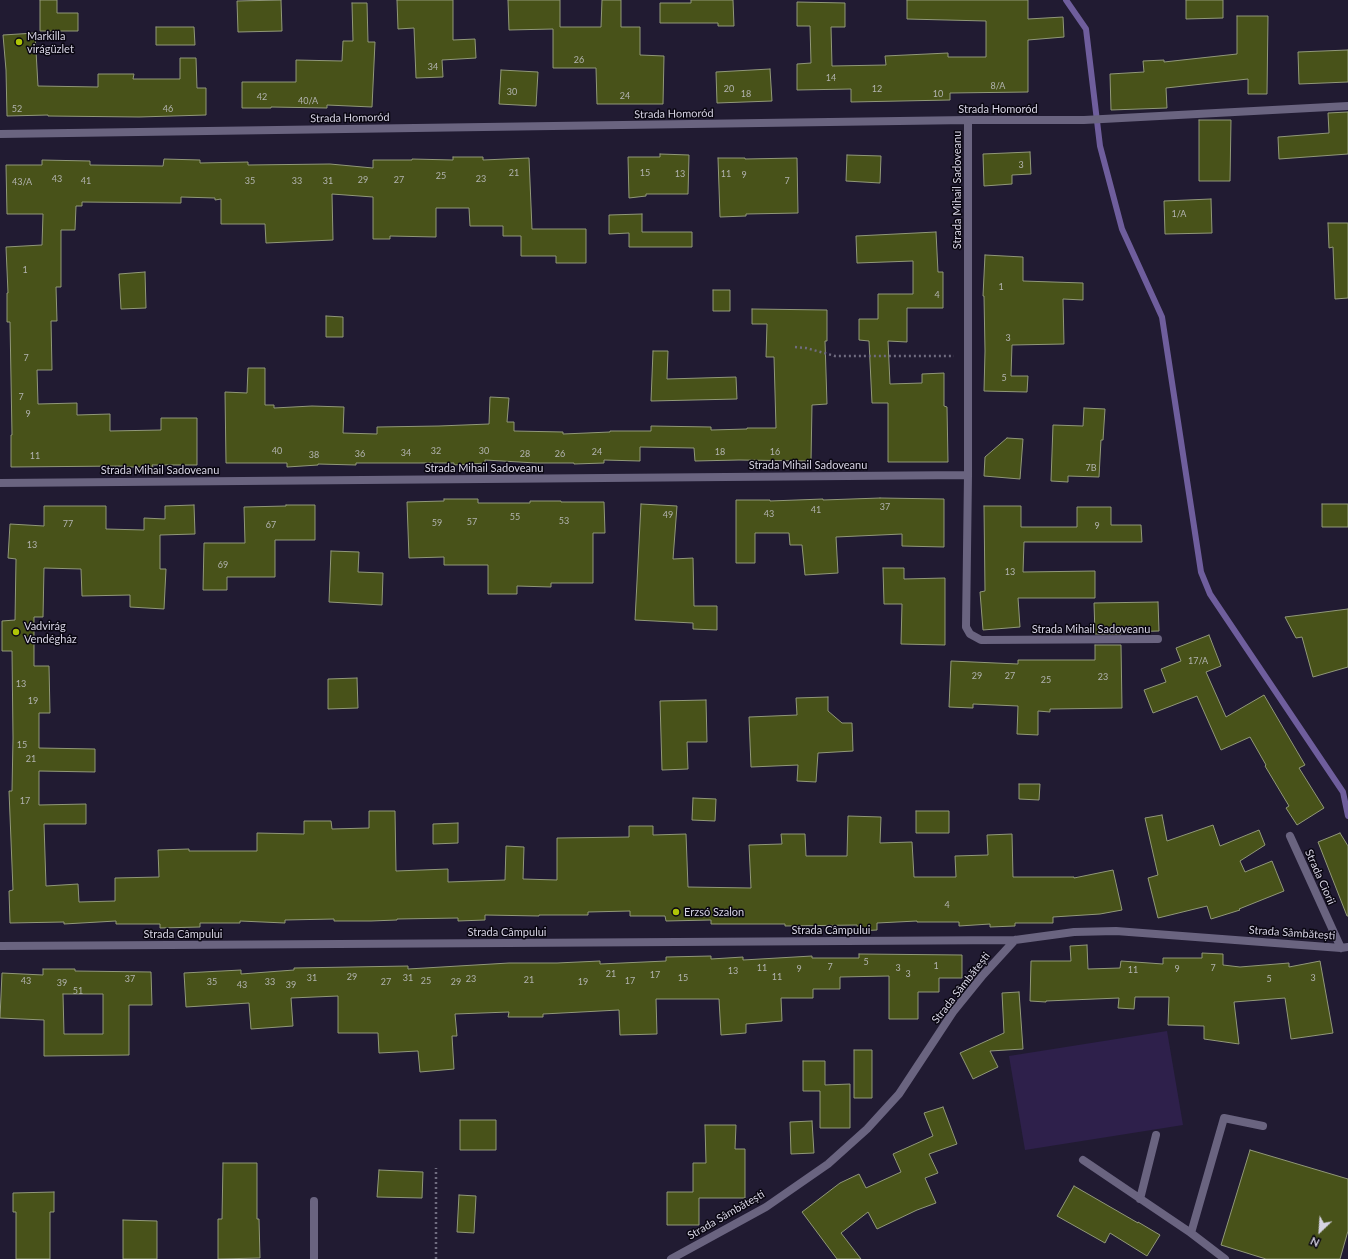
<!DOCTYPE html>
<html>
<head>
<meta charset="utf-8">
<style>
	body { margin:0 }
	#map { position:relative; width:1348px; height:1259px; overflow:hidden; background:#211b32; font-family:Lato,sans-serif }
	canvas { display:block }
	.north { position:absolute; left:1300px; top:1211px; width:40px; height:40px; -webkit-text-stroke:3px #0a0712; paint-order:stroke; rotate:205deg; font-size:11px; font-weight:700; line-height:16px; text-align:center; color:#d6d3e3 }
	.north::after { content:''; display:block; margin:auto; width:14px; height:18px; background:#d6d3e3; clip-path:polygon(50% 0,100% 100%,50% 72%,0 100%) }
</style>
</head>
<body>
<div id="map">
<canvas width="1348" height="1259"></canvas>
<div class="north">N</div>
</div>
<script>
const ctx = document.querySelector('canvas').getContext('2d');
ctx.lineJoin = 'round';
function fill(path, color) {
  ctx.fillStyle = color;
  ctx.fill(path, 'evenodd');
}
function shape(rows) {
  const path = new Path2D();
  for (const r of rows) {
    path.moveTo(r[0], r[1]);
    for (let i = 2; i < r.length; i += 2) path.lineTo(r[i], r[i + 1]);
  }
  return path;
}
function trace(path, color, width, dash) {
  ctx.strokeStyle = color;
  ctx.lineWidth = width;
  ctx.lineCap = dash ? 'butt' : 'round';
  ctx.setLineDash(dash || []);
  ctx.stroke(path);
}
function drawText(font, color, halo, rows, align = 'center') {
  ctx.font = font + ' Lato,sans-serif';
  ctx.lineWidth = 3;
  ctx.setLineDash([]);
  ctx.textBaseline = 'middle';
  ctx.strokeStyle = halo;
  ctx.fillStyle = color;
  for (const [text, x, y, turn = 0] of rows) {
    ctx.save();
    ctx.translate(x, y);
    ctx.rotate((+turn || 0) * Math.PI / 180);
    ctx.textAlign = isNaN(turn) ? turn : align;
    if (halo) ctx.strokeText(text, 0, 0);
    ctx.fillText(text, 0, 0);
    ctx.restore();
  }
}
fill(shape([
	[1167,1031,1183,1125,1025,1150,1009,1056]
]), '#2e204b');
trace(shape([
	[1066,0,1086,29,1100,146,1122,229,1162,317,1201,572,1210,594,1343,792,1348,816]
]), '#6f5e9d', 6);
const building = shape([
	[40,0,57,0,57,13,78,13,78,31,40,31,40,0],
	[281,0,282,31,238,32,237,1,281,0],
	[397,0,453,0,453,40,475,39,476,58,442,60,443,77,416,78,414,28,398,29,397,0],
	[508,0,560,0,560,27,601,27,602,0,621,0,621,27,640,27,640,55,664,56,663,104,597,104,596,68,553,68,553,29,509,30,508,0],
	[691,0,733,0,734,26,718,26,718,23,660,23,660,3,691,3,691,0],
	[907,0,1028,0,1028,19,1063,17,1064,37,1028,40,1028,92,950,93,950,100,851,102,851,89,797,90,797,64,811,63,810,26,797,26,797,2,845,3,845,27,831,27,832,66,886,65,885,56,948,53,948,57,986,57,986,21,907,19,907,0],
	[1186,0,1223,0,1223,18,1186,19,1186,0],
	[352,3,367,3,368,42,375,42,372,107,327,105,327,108,271,107,271,108,242,108,242,82,296,82,296,60,342,61,343,41,353,41,352,3],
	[1237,16,1268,16,1267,94,1248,94,1248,79,1166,88,1167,108,1111,110,1110,74,1144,72,1143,61,1164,60,1164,62,1237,54,1237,16],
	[156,27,194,27,195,45,156,45,156,27],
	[35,33,38,86,98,87,98,74,134,74,133,79,180,79,180,58,196,58,197,88,206,88,206,115,139,117,48,116,48,115,7,116,6,70,3,35,35,33],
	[1348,50,1348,82,1299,84,1298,52,1348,50],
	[770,69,772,101,717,103,716,72,770,69],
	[501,70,538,72,536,106,499,104,501,70],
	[1348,112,1348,154,1279,159,1278,137,1329,133,1328,113,1348,112],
	[1199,120,1231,120,1230,181,1199,181,1199,120],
	[1030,152,1031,174,1012,175,1012,184,984,186,983,154,1030,152],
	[660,154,689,155,688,194,646,194,646,196,629,198,628,157,660,157,660,154],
	[847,155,881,156,880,183,846,181,847,155],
	[453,157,483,157,483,160,529,158,532,229,586,229,586,263,556,263,556,256,521,256,521,236,503,236,503,226,470,226,469,208,436,208,436,237,390,236,390,239,373,239,373,197,332,194,333,240,266,243,265,224,221,224,221,199,215,200,215,198,181,197,181,203,82,202,82,206,76,206,75,230,61,230,61,287,56,287,57,321,51,321,52,370,37,370,38,404,77,403,77,415,110,414,110,431,161,430,161,418,197,418,197,465,152,465,153,467,123,467,123,466,11,467,11,435,12,435,10,322,7,322,7,293,8,293,6,247,42,245,43,214,7,214,6,165,42,165,42,160,90,161,90,165,163,166,164,159,200,160,200,163,248,162,248,165,330,164,373,168,373,160,412,160,412,159,453,160,453,157],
	[718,158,745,158,745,159,797,158,798,213,746,214,746,216,720,217,718,158],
	[1211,199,1212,233,1165,234,1164,201,1211,199],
	[642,214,642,232,692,232,692,247,629,247,629,233,609,234,609,215,642,214],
	[1328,223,1348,223,1348,298,1335,299,1333,247,1329,248,1328,223],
	[936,232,938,272,943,272,943,308,907,308,907,342,888,341,890,384,922,383,922,374,944,373,944,406,947,407,948,462,888,462,888,403,872,403,869,341,859,340,859,319,878,319,878,294,913,294,913,261,857,263,856,236,936,232],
	[985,255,1023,257,1023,281,1083,283,1083,300,1063,299,1064,344,1012,345,1011,376,1028,376,1027,392,984,391,985,351,984,296,983,296,985,255],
	[145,272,146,308,121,309,119,274,145,272],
	[713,290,730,290,730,311,713,311,713,290],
	[752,309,827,310,827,341,825,341,827,404,812,405,811,461,739,460,695,461,694,448,640,447,640,461,604,460,604,463,574,464,574,463,536,463,485,460,485,463,454,465,454,463,356,463,356,465,318,464,318,465,287,467,287,463,226,463,225,392,247,393,248,368,265,368,265,405,274,405,274,408,312,406,344,407,343,433,377,434,377,427,439,426,489,424,490,397,509,398,507,422,514,422,514,431,563,432,563,434,610,432,610,431,651,431,651,426,711,427,711,430,747,429,747,428,776,428,774,357,766,357,767,324,752,324,752,309],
	[326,316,343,317,343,337,326,337,326,316],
	[653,351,668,351,667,379,736,377,737,399,651,401,653,351],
	[1084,408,1105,409,1103,440,1101,440,1099,477,1068,476,1068,482,1051,481,1053,425,1083,426,1084,408],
	[1007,438,1023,439,1020,479,984,476,985,457,1007,438],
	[880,498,944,499,944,547,902,546,902,534,836,537,838,573,805,575,802,545,790,545,789,533,755,533,755,563,736,563,736,500,770,500,770,501,823,499,823,500,880,498],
	[444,499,478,499,478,503,530,503,530,501,561,501,561,502,604,502,605,533,593,533,593,583,551,583,551,587,517,586,517,594,488,594,488,565,444,565,444,557,409,558,407,502,444,501,444,499],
	[641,504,677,506,673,559,693,558,694,606,717,606,717,630,693,629,693,623,635,620,641,504],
	[1322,504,1348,504,1348,527,1322,527,1322,504],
	[194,505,195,534,160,535,160,569,166,569,164,609,130,607,130,595,82,596,81,569,44,568,43,617,34,617,34,666,49,666,50,713,39,713,39,748,95,749,95,772,39,771,39,805,86,804,86,824,44,824,46,886,78,884,79,902,115,901,115,878,159,877,158,850,189,849,189,851,257,851,257,833,304,834,304,821,331,821,332,829,369,828,369,811,395,811,396,871,448,869,448,882,505,880,506,846,524,847,523,879,557,880,557,838,629,837,629,826,653,826,653,835,686,834,688,887,751,888,749,845,782,844,781,834,805,834,806,856,847,856,848,816,881,817,880,843,912,842,914,877,956,877,955,856,988,855,987,835,1012,834,1013,877,1074,877,1074,878,1113,870,1122,910,1100,914,1053,917,1053,923,1015,923,1015,926,990,927,990,924,959,926,959,922,917,922,917,921,877,923,877,930,858,931,857,925,785,926,785,924,711,924,711,920,666,921,665,916,630,916,630,911,588,912,588,915,539,915,539,916,485,915,485,920,458,921,458,918,397,919,397,920,371,921,334,921,334,919,285,920,285,923,240,921,240,923,200,923,200,927,160,928,160,924,116,924,116,921,64,924,64,922,10,923,9,891,13,890,9,791,12,791,13,738,12,651,2,651,2,621,15,620,16,559,8,558,10,524,44,526,44,506,106,506,106,529,144,530,144,518,165,519,165,506,194,505],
	[286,505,315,505,315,540,275,540,275,577,227,577,227,590,203,590,204,543,245,543,244,507,286,506,286,505],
	[984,506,1021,506,1021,527,1077,527,1077,507,1111,507,1111,525,1141,525,1142,542,1024,542,1023,572,1095,571,1095,598,1018,598,1020,627,983,630,980,592,985,591,984,506],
	[331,551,359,552,358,572,383,573,382,605,329,602,331,551],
	[883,568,904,568,904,579,945,578,945,645,901,644,902,604,884,604,883,568],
	[1158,602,1159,631,1122,632,1120,628,1121,634,1095,634,1094,603,1158,602],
	[1348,609,1348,667,1313,677,1302,637,1296,638,1285,617,1348,609],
	[1209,635,1221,666,1206,672,1226,717,1264,695,1305,765,1299,768,1324,808,1297,825,1286,808,1289,806,1265,766,1266,765,1250,737,1221,750,1197,696,1153,713,1144,690,1166,682,1161,669,1181,661,1176,648,1209,635],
	[1095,645,1121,645,1122,708,1050,709,1050,712,1038,711,1038,735,1017,734,1018,706,973,704,973,708,949,707,951,661,1018,664,1018,660,1095,660,1095,645],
	[357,678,358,708,328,709,328,679,357,678],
	[828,697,828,711,842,723,852,723,853,751,818,753,816,782,797,781,798,765,751,767,749,717,797,715,796,698,828,697],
	[706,700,707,742,687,742,688,769,662,770,660,701,706,700],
	[1019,784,1040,784,1039,800,1019,799,1019,784],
	[693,798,716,799,715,821,692,820,693,798],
	[916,811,949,811,949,833,916,833,916,811],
	[1162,815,1167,841,1213,825,1220,846,1259,830,1265,845,1240,861,1245,872,1272,861,1284,891,1239,909,1240,910,1211,919,1207,906,1158,918,1148,878,1158,875,1145,818,1162,815],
	[458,823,458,843,433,844,433,824,458,823],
	[1340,833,1348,846,1348,916,1347,916,1318,842,1340,833],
	[1087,945,1088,969,1120,968,1121,961,1163,964,1163,958,1202,958,1202,953,1223,954,1223,965,1240,967,1289,963,1289,967,1320,961,1333,1033,1291,1039,1285,998,1234,1002,1239,1044,1204,1039,1204,1026,1168,1025,1169,997,1135,997,1134,1009,1118,1008,1119,998,1046,1001,1046,1002,1030,1001,1031,961,1071,961,1070,946,1087,945],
	[859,954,962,955,962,978,939,978,939,992,918,992,918,1019,889,1019,889,976,840,977,840,989,813,989,813,998,781,998,782,1021,746,1024,746,1033,721,1035,719,999,656,999,657,1034,620,1035,619,1010,543,1014,543,1017,508,1017,509,1012,455,1014,457,1036,452,1036,454,1069,420,1072,418,1051,379,1053,378,1033,338,1033,338,996,291,998,293,1026,251,1029,249,1003,186,1007,184,973,241,970,241,974,294,970,294,968,408,966,408,969,509,963,557,963,600,961,600,964,666,961,666,957,711,956,711,959,743,957,743,960,812,956,812,958,859,958,859,954],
	[43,969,75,969,75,971,151,972,152,1005,129,1005,129,1055,44,1056,44,1020,0,1018,2,973,43,975,43,969],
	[63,994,103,994,103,1034,64,1034,63,994],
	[1019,992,1023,1049,990,1051,998,1067,973,1079,960,1053,1004,1033,1002,993,1019,992],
	[854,1050,872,1050,872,1098,854,1098,854,1050],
	[803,1061,825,1061,825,1085,850,1084,850,1128,820,1128,820,1091,803,1091,803,1061],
	[943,1107,957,1144,929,1154,938,1173,925,1178,936,1203,917,1210,877,1229,868,1212,841,1233,861,1259,837,1259,802,1212,840,1183,859,1174,866,1188,901,1172,893,1154,933,1136,924,1113,943,1107],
	[460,1120,496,1120,496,1150,460,1150,460,1120],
	[812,1121,814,1153,791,1154,790,1122,812,1121],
	[705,1125,736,1125,735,1149,745,1149,745,1198,699,1198,699,1225,667,1225,667,1192,693,1192,693,1163,706,1163,705,1125],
	[1250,1150,1348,1179,1348,1231,1340,1259,1266,1259,1221,1245,1250,1150],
	[223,1163,257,1163,257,1219,259,1219,260,1258,218,1259,218,1219,222,1219,223,1163],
	[379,1170,423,1172,422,1198,377,1197,379,1170],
	[1074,1186,1138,1223,1138,1222,1160,1235,1147,1256,1110,1233,1105,1243,1057,1216,1074,1186],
	[54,1192,54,1212,50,1212,50,1259,16,1259,16,1212,13,1212,13,1193,54,1192],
	[459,1195,476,1196,474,1233,457,1232,459,1195],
	[123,1220,157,1221,157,1259,123,1259,123,1220]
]);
fill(building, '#485219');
trace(building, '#919879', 1);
trace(shape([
	[795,347,806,348,835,356,954,356],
	[436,1259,436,1168]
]), '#706c80', 2.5, [2, 3]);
trace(shape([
	[1083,1160,1191,1233,1225,1259],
	[1140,1199,1156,1135],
	[1191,1233,1224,1118,1263,1126],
	[314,1259,314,1201]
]), '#6a6480', 8);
trace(shape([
	[968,120,968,475,966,627,970,634,981,640,1158,639],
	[0,134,968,120,1084,120,1348,106],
	[0,483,968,475],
	[1290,836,1341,948],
	[0,946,1015,940,1074,932,1116,931,1341,948,1348,947],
	[671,1259,766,1207,828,1164,867,1129,899,1094,953,1012,983,975,1015,940]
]), '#6a6480', 8);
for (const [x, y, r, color] of [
	[19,42,4,"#afc507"],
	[16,632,4,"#afc507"],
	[676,912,4,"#afc507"]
]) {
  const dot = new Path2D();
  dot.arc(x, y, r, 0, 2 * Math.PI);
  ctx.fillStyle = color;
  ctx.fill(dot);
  trace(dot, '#0a0712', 1.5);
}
drawText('9px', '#b2b3b0', null, [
	["26",579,60],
	["34",433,67],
	["14",831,78],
	["8/A",998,86],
	["20",729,89],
	["12",877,89],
	["30",512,92],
	["18",746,94],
	["10",938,94],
	["24",625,96],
	["42",262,97],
	["40/A",308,101],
	["52",17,109],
	["46",168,109],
	["3",1021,165],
	["21",514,173],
	["15",645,173],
	["13",680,174],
	["11",726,174],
	["9",744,175],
	["25",441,176],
	["43",57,179],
	["23",481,179],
	["29",363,180],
	["27",399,180],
	["41",86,181],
	["35",250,181],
	["33",297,181],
	["31",328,181],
	["7",787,181],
	["43/A",22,182],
	["1/A",1179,214],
	["1",25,270],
	["1",1001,287],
	["4",937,295],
	["3",1008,338],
	["7",26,358],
	["5",1004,378],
	["7",21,397],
	["9",28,414],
	["40",277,451],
	["32",436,451],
	["30",484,451],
	["24",597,452],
	["18",720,452],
	["16",775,452],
	["34",406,453],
	["36",360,454],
	["28",525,454],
	["26",560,454],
	["38",314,455],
	["11",35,456],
	["7B",1091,468],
	["37",885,507],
	["41",816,510],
	["43",769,514],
	["49",668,515],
	["55",515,517],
	["53",564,521],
	["57",472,522],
	["59",437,523],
	["77",68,524],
	["67",271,525],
	["9",1097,526],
	["13",32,545],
	["69",223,565],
	["13",1010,572],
	["17/A",1198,661],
	["29",977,676],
	["27",1010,676],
	["23",1103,677],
	["25",1046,680],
	["13",21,684],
	["19",33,701],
	["15",22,745],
	["21",31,759],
	["17",25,801],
	["4",947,905],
	["5",866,962],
	["1",936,966],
	["7",830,967],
	["11",762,968],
	["3",898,968],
	["7",1213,968],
	["9",799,969],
	["9",1177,969],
	["11",1133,970],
	["13",733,971],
	["21",611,974],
	["3",908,974],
	["17",655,975],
	["29",352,977],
	["11",777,977],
	["31",312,978],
	["31",408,978],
	["15",683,978],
	["3",1313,978],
	["37",130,979],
	["23",471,979],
	["5",1269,979],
	["21",529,980],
	["43",26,981],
	["25",426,981],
	["17",630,981],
	["35",212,982],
	["33",270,982],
	["27",386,982],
	["29",456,982],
	["19",583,982],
	["39",62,983],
	["43",242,985],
	["39",291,985],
	["51",78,991]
]);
drawText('11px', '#d6d3e3', '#0a0712', [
	["Markilla",27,36],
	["virágüzlet",27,49],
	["Vadvirág",24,626],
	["Vendégház",24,639],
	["Erzsó Szalon",684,912]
], 'left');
drawText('11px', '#d6d3e3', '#0a0712', [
	["Strada Homoród",998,109],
	["Strada Homoród",674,114,-1],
	["Strada Homoród",350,118,-1],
	["Strada Mihail Sadoveanu",957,190,-90],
	["Strada Mihail Sadoveanu",808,465],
	["Strada Mihail Sadoveanu",484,468],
	["Strada Mihail Sadoveanu",160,470],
	["Strada Mihail Sadoveanu",1091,629],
	["Strada Ciorii",1320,877,66],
	["Strada Câmpului",831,930],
	["Strada Câmpului",507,932],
	["Strada Sâmbătești",1292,933,4],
	["Strada Câmpului",183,934],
	["Strada Sâmbătești",961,988,-52],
	["Strada Sâmbătești",726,1215,-30]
]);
</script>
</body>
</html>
